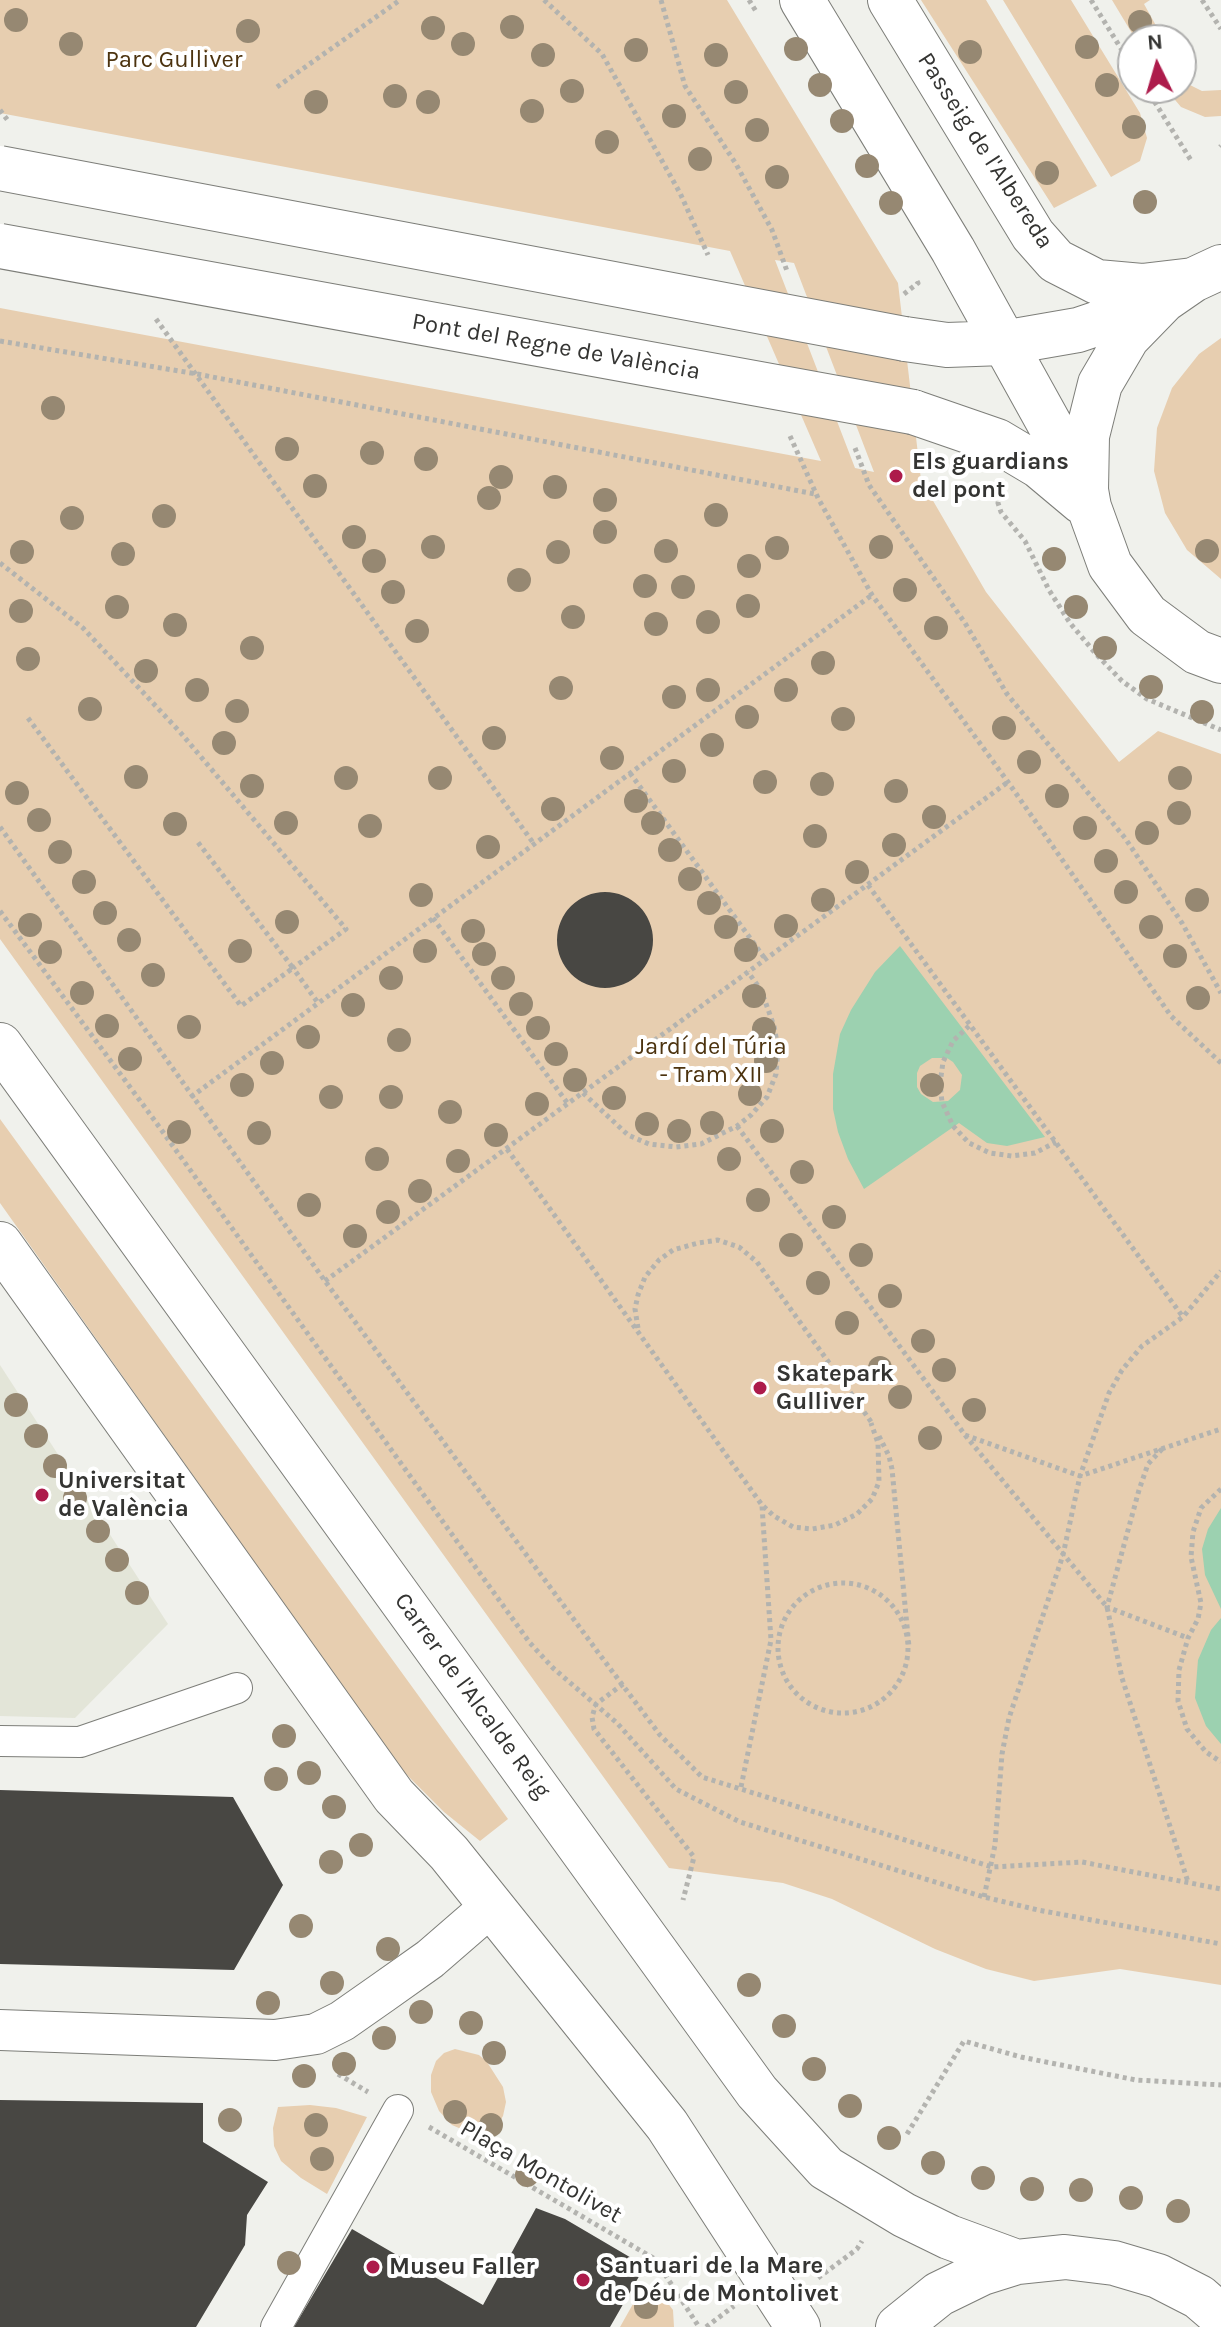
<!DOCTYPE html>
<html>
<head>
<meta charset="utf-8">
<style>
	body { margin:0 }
	#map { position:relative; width:1221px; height:2327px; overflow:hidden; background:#f0f1ec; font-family:Karla,sans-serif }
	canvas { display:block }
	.north { position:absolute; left:1117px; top:24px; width:80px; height:80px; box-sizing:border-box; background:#fff; border:2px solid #aeaead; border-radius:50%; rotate:355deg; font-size:22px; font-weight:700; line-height:32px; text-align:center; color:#343432 }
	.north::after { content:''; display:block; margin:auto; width:28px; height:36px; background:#ad1b4b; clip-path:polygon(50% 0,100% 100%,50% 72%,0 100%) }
</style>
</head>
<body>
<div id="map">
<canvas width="1221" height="2327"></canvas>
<div class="north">N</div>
</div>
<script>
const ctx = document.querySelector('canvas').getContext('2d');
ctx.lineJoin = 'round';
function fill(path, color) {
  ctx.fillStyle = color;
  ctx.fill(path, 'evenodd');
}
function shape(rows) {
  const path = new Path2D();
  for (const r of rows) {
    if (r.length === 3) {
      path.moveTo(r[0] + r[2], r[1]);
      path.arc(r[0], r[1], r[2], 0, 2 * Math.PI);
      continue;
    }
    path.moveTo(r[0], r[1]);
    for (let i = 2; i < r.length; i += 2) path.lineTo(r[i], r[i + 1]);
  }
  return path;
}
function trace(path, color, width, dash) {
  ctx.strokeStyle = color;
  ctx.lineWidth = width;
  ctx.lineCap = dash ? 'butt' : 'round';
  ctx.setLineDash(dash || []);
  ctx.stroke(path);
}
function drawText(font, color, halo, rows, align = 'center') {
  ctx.font = font + ' Karla,sans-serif';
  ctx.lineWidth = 8;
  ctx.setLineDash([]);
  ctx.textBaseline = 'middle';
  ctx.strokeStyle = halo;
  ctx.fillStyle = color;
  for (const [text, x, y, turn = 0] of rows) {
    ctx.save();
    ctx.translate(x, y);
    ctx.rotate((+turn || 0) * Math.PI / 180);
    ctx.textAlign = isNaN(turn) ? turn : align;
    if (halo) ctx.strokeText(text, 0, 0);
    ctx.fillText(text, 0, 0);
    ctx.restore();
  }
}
fill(shape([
	[0,1365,168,1624,75,1718,0,1716]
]), '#e3e5d8');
fill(shape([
	[0,0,727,0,898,283,921,480,986,592,1119,762,1158,731,1221,754,1221,1985,1120,1969,1034,1981,986,1969,935,1949,832,1899,783,1883,669,1868,0,939,0,308,821,461,730,251,0,113],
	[775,260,794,263,874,472,855,468],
	[921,0,986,0,1097,186,1054,208],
	[1003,0,1071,0,1140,113,1147,138,1140,161,1111,177],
	[1112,0,1150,0,1144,4,1164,40,1136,40],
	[1181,71,1188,84,1202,91,1221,90,1221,116,1205,117,1181,107,1165,88,1181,88],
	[1221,338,1221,579,1187,550,1165,513,1154,471,1157,428,1172,388,1199,354],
	[0,1119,508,1819,480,1841,444,1812,400,1768,0,1203],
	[455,2049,479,2055,487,2062,503,2087,506,2102,503,2116,495,2130,481,2133,468,2132,452,2125,439,2111,431,2092,431,2075,436,2061,444,2053],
	[310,2105,336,2108,367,2117,327,2194,301,2178,281,2161,274,2146,273,2128,278,2107],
	[642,2288,667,2302,673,2310,674,2327,620,2327]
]), '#e7ceb0');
fill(shape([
	[900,946,1045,1137,1007,1146,987,1143,959,1123,864,1189,848,1159,838,1132,833,1109,833,1074,840,1034,851,1010,875,972],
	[932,1058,947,1058,953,1062,962,1075,960,1090,948,1101,933,1102,921,1094,917,1087,917,1073,920,1066],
	[1221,1508,1221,1609,1205,1575,1202,1549,1208,1529],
	[1221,1618,1221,1744,1206,1726,1195,1698,1198,1660,1211,1630]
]), '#9cd1b0');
fill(shape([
	[605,940,48],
	[0,1790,233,1797,283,1885,234,1970,0,1964],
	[0,2100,203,2103,203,2142,268,2182,247,2215,245,2245,196,2327,0,2327],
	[536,2208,565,2219,645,2266,610,2327,294,2327,352,2229,483,2305]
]), '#484743');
const pedestrian = shape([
	[0,1741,80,1742,237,1688],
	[276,2327,398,2110]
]);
const minor = shape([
	[0,2030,275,2040,316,2034,342,2021,382,1993,430,1959,490,1907]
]);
const secondary = shape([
	[802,0,953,250,1086,490],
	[890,0,1033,235,1056,261,1097,282,1142,286,1193,280],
	[1221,267,1193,280,1164,300,1127,338,1100,384,1087,436,1086,490,1089,507,1110,565,1147,615,1197,652,1221,661],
	[905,339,947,345,1003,343,1078,330,1155,304],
	[913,412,997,441,1039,466,1082,502]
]);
const primary = shape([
	[0,1045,757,2092,826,2168,904,2215,949,2237,1017,2262],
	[0,1244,394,1796,449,1853,667,2125,798,2327],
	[898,2327,939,2294,982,2273,1017,2262,1065,2257,1114,2263,1158,2276,1199,2297,1221,2316]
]);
trace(pedestrian, '#7d7e79', 32);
trace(minor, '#7d7e79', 42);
trace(secondary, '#7d7e79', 46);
trace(primary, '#7d7e79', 46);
trace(shape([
	[544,0,602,54,680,193,708,255],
	[661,0,685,86,736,164,772,230,787,271],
	[749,0,757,13],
	[1091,0,1133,68],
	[1202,0,1221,29],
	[277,87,400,0],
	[1146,88,1192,162],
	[0,110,9,122],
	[1220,147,1221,146],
	[904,294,918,283,916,279],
	[156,319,534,844],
	[0,341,197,374,815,494],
	[790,436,818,498,872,595,1008,782,1171,1016,1221,1063],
	[855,448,869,485,965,623,1007,694,1125,838,1182,923,1221,993],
	[1000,494,998,503,1001,512,1025,541,1049,590,1070,623,1096,654,1122,681,1147,699,1221,730],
	[0,563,83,628,180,732,346,929,293,968,318,1003],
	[28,718,241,1006,293,968,197,841],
	[630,773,766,960],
	[0,827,325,1281,600,1655,660,1735,702,1777,992,1867,1082,1862,1221,1889],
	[868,885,1183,1317],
	[0,911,155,1121,530,1643,553,1668,617,1723,676,1789,740,1822,984,1897,1038,1910,1221,1944],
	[433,918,568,1104],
	[969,1026,953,1041,943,1062,940,1084,942,1102,953,1126,969,1143,990,1153,1012,1156,1035,1153,1056,1142],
	[583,1093,628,1135,649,1144,676,1147,701,1144,737,1126,751,1115,767,1097,776,1074,778,1048,774,1026,761,990,748,972],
	[191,1097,872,595],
	[737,1126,965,1435,1080,1476,1221,1429],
	[507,1149,762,1505,774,1516,793,1527,812,1529,835,1525,857,1514,872,1499,879,1482,878,1443,871,1423],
	[325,1281,1008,782],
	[638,1328,635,1309,638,1295,645,1277,659,1260,673,1250,698,1243,718,1240,739,1247,757,1262,872,1423],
	[965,1435,1107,1607,1122,1678,1188,1882],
	[879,1436,889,1456,892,1469,909,1647],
	[1162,1449,1148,1464,1139,1490,1107,1607,1188,1638],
	[1221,1489,1201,1508,1193,1532,1191,1557,1201,1603,1198,1619,1188,1638,1179,1670,1178,1701,1187,1729,1206,1752,1221,1762],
	[843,1648,65],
	[623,1684,596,1704,592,1717,594,1729,694,1857,683,1900],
	[741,1787,771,1640,762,1506],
	[984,1897,995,1845,1002,1754,1009,1718,1063,1555,1080,1476,1109,1393,1122,1370,1142,1346,1183,1317,1221,1271],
	[338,2074,368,2092],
	[429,2127,655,2259,699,2327],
	[907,2134,964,2041,1021,2057,1136,2080,1221,2085],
	[818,2278,857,2249,862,2241],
	[706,2327,734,2306]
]), '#b3b3af', 5, [4, 4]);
trace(pedestrian, '#fff', 30);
trace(minor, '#fff', 40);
trace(secondary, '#fff', 44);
trace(primary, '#fff', 44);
const secondaryBridge = shape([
	[0,168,905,339],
	[0,246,913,412]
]);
trace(secondaryBridge, '#7d7e79', 46, []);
trace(secondaryBridge, '#fff', 44);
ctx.fillStyle = '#968872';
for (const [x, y] of [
	[16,20],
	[1140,22],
	[512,27],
	[433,28],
	[248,31],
	[71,44],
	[463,44],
	[1087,47],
	[796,49],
	[636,50],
	[970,52],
	[543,55],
	[716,55],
	[820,85],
	[1107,85],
	[572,91],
	[736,92],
	[395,96],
	[316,102],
	[428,102],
	[532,111],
	[674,116],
	[842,121],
	[1134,127],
	[757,130],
	[607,142],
	[700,159],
	[867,166],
	[1047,173],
	[777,177],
	[1145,202],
	[891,203],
	[53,408],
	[287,449],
	[372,453],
	[426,459],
	[501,477],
	[315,486],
	[555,487],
	[489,498],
	[605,500],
	[716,515],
	[164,516],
	[72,518],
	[605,532],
	[354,537],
	[433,547],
	[881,547],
	[777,548],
	[666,551],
	[1207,551],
	[22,552],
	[558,552],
	[123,554],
	[1054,559],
	[374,561],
	[749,566],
	[519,580],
	[645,586],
	[683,587],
	[905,590],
	[393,592],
	[748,606],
	[117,607],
	[1076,607],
	[21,611],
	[573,617],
	[708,622],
	[656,624],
	[175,625],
	[936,628],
	[417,631],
	[252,648],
	[1105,648],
	[28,659],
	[823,663],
	[146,671],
	[1151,687],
	[561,688],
	[197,690],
	[708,690],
	[786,690],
	[674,697],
	[90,709],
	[237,711],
	[1202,712],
	[747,717],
	[843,719],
	[1004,728],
	[494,738],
	[224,743],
	[712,745],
	[612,758],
	[1029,762],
	[674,771],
	[136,777],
	[346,778],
	[440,778],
	[1180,778],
	[765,782],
	[822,784],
	[252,786],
	[896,791],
	[17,793],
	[1057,796],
	[636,801],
	[553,809],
	[1179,813],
	[934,817],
	[39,820],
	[286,823],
	[653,823],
	[175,824],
	[370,826],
	[1085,828],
	[1147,833],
	[815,836],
	[894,845],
	[488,847],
	[670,850],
	[60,852],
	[1106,861],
	[857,872],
	[690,879],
	[84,882],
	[1126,892],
	[421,895],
	[823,900],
	[1197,900],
	[709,903],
	[105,913],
	[287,922],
	[30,925],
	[786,926],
	[726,927],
	[1151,927],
	[473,931],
	[129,940],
	[746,950],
	[240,951],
	[425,951],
	[50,952],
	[484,954],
	[1175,956],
	[153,975],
	[391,978],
	[503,978],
	[82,993],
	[754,996],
	[1198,998],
	[521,1004],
	[353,1005],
	[107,1026],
	[189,1027],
	[538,1028],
	[764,1029],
	[308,1037],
	[399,1040],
	[556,1054],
	[130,1059],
	[766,1061],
	[272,1063],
	[575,1080],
	[242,1085],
	[932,1085],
	[750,1094],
	[331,1097],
	[391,1097],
	[614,1098],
	[537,1104],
	[450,1112],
	[712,1123],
	[647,1124],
	[679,1131],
	[772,1131],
	[179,1132],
	[259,1133],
	[496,1135],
	[377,1159],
	[729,1159],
	[458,1161],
	[802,1172],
	[420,1191],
	[758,1200],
	[309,1205],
	[388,1212],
	[834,1217],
	[355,1236],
	[791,1245],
	[861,1255],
	[818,1283],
	[890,1296],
	[847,1323],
	[923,1341],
	[880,1368],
	[944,1370],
	[900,1397],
	[16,1405],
	[974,1410],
	[36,1436],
	[930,1438],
	[55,1466],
	[75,1498],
	[98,1531],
	[117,1560],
	[137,1593],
	[284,1736],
	[309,1773],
	[276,1779],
	[334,1807],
	[361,1845],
	[331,1862],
	[301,1926],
	[388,1949],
	[332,1983],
	[749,1985],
	[268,2003],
	[421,2012],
	[471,2023],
	[784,2026],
	[384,2038],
	[494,2053],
	[344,2064],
	[814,2069],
	[304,2076],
	[850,2106],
	[455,2112],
	[230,2120],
	[316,2125],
	[491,2125],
	[889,2138],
	[322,2159],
	[933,2163],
	[527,2175],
	[983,2178],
	[1032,2189],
	[1081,2190],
	[1131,2198],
	[1178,2211],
	[289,2263],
	[646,2307]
]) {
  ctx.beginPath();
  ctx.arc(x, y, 12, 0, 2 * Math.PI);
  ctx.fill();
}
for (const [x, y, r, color] of [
	[896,476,8,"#ad1b4b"],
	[760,1388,8,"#ad1b4b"],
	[42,1495,8,"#ad1b4b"],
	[373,2267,8,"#ad1b4b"],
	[583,2280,8,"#ad1b4b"]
]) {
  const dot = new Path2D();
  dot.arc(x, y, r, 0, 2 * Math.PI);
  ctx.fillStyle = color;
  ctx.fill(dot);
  trace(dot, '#fff', 3);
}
drawText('24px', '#4c330f', '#fff', [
	["Parc Gulliver",174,60],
	["Jardí del Túria",711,1047],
	["- Tram XII",711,1075]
]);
drawText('24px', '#343432', '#fff', [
	["Passeig de l'Albereda",985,151,57],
	["Pont del Regne de València",556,347,10],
	["Carrer de l'Alcalde Reig",472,1696,54],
	["Plaça Montolivet",541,2172,30]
]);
drawText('bold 24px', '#343432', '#fff', [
	["Els guardians",912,462],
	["del pont",912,490],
	["Skatepark",776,1374],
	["Gulliver",776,1402],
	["Universitat",58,1481],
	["de València",58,1509],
	["Santuari de la Mare",599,2266],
	["de Déu de Montolivet",599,2294],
	["Museu Faller",389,2267]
], 'left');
</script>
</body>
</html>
